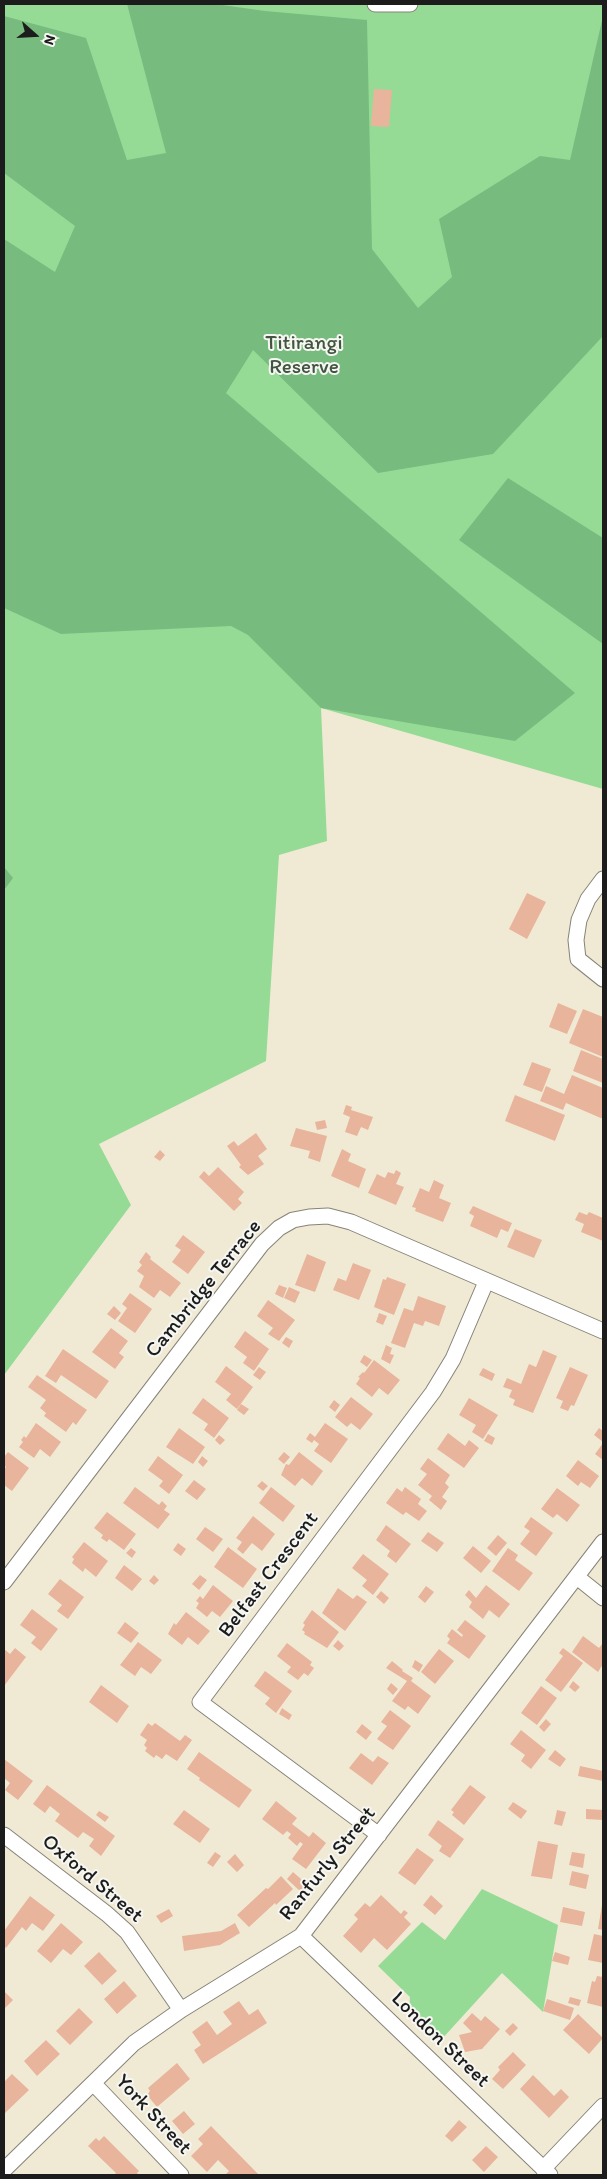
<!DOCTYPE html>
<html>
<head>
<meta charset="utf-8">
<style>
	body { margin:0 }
	#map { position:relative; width:607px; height:2179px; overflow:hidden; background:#f0ead5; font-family:Itim,sans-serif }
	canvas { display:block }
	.frame { position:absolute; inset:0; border:5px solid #1c1c1c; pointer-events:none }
	.north { position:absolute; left:10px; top:10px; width:50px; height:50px; -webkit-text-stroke:4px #f6f6f2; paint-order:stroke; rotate:109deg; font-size:14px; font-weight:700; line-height:20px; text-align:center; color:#1c1c1c }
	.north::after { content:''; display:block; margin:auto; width:18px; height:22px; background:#1c1c1c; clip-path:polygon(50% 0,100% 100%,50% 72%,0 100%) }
</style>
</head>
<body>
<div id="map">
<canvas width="607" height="2179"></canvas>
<div class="frame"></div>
<div class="north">N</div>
</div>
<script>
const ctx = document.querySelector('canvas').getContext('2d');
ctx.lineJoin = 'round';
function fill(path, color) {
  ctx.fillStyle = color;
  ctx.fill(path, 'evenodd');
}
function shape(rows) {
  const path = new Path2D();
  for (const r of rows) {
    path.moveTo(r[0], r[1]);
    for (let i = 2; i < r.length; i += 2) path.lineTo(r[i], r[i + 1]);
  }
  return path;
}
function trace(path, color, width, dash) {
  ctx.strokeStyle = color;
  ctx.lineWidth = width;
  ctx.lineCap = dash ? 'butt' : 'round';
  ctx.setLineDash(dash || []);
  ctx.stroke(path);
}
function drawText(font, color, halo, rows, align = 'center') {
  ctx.font = font + ' Itim,sans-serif';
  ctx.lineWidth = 4;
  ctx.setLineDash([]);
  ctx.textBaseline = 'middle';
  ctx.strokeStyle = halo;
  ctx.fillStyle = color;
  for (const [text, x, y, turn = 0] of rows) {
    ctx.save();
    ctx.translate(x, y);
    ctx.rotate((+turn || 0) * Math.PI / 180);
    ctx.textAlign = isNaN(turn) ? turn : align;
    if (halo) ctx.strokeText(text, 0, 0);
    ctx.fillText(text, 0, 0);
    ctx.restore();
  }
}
fill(shape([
	[4,4,603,4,603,789,321,708,327,841,279,855,266,1061,99,1144,131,1205,4,1375],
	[482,1889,558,1925,543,2012,502,1973,441,2040,409,2011,410,1997,378,1966,422,1922,445,1940]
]), '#96db95');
fill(shape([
	[127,4,215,4,265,11,367,20,372,249,418,308,452,277,439,219,540,156,570,160,603,16,603,336,493,454,378,473,253,350,226,393,575,693,515,741,321,708,248,635,231,626,61,634,4,608,4,239,55,272,75,226,4,173,4,16,86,38,127,160,166,153],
	[508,478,603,538,603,644,459,540],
	[4,867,13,878,4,890]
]), '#78bb7e');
fill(shape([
	[374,89,392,90,389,127,371,126],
	[527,893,546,902,527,939,509,929],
	[558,1003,577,1011,567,1034,549,1027],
	[583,1009,603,1017,603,1057,569,1043],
	[581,1050,603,1059,603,1083,573,1071],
	[532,1062,551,1069,542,1092,523,1085],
	[572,1075,603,1088,603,1119,566,1103,563,1110,540,1101,546,1086,564,1094],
	[515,1095,565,1115,555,1141,505,1121],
	[346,1105,352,1107,351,1110,373,1117,368,1130,361,1127,357,1136,345,1132,350,1117,343,1114],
	[325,1120,327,1128,317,1130,315,1122],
	[296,1128,327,1136,320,1162,308,1158,310,1151,290,1146],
	[256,1133,267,1149,258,1156,264,1164,248,1175,239,1167,241,1165,227,1146,234,1141,238,1146],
	[342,1149,351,1154,348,1161,366,1169,359,1188,331,1176],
	[160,1150,165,1155,160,1161,154,1157],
	[218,1167,244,1192,238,1199,242,1203,234,1211,199,1177,204,1171,209,1176],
	[396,1170,401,1173,396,1184,404,1187,396,1205,368,1193,377,1174,385,1178,388,1172,394,1174],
	[434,1180,444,1185,439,1198,451,1203,443,1222,415,1211,416,1208,412,1207,420,1188,429,1192],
	[473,1206,512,1223,508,1232,501,1229,497,1238,470,1226,474,1216,469,1213],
	[579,1212,587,1215,589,1212,603,1218,603,1241,581,1232,584,1224,575,1220],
	[515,1229,542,1240,534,1258,507,1247],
	[183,1235,205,1252,188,1274,172,1262,181,1250,175,1246],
	[146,1252,151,1257,150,1259,181,1283,170,1297,160,1290,154,1298,139,1287,144,1276,137,1271,142,1265,139,1262],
	[307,1254,326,1262,315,1292,295,1285],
	[353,1263,371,1270,359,1300,333,1290,338,1278,346,1281],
	[387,1277,406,1284,394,1315,374,1307,383,1279,386,1280],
	[279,1285,287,1288,283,1298,275,1294],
	[289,1287,300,1292,295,1303,284,1298],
	[130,1293,152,1309,135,1333,118,1321,127,1308,122,1304],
	[418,1296,446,1306,439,1326,425,1321,423,1326,414,1323,405,1348,391,1343,404,1308,413,1311],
	[268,1300,295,1320,279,1341,268,1334,273,1328,257,1316],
	[114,1306,121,1313,115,1320,107,1314],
	[379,1313,387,1316,383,1325,376,1322],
	[111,1328,128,1341,119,1353,124,1357,115,1369,92,1352],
	[245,1331,269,1349,254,1371,243,1363,247,1357,234,1347],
	[286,1337,293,1341,289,1348,282,1343],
	[386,1345,392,1348,390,1354,394,1355,390,1364,381,1359],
	[63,1349,109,1381,96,1399,61,1375,56,1383,45,1376],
	[543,1350,557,1356,533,1413,513,1405,515,1400,509,1397,512,1390,503,1387,507,1378,521,1384,529,1364,536,1367],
	[364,1355,372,1360,367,1367,360,1362],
	[374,1360,400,1380,388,1395,379,1388,372,1397,356,1384,360,1378,358,1377,363,1372,364,1373],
	[226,1366,253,1387,237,1409,226,1400,231,1394,215,1382],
	[259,1367,266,1372,260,1380,253,1375],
	[570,1367,588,1375,574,1406,571,1405,568,1411,560,1408,563,1401,556,1398],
	[483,1368,495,1374,492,1381,479,1375],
	[37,1375,87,1410,76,1425,73,1422,66,1432,44,1416,46,1413,40,1408,46,1400,28,1387],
	[351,1397,373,1414,360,1430,351,1423,347,1427,335,1417],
	[203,1398,229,1418,214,1438,204,1430,208,1424,192,1413],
	[469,1398,498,1415,483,1439,472,1432,476,1425,459,1415],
	[334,1400,340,1405,335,1412,329,1407],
	[241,1404,249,1409,244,1415,237,1410],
	[36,1423,61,1442,50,1457,40,1449,34,1458,19,1447,23,1442,21,1440,24,1436,26,1438],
	[325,1423,348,1439,331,1463,314,1451,319,1444,314,1440,312,1443,306,1439,310,1433,315,1437],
	[179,1428,205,1447,193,1464,166,1447],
	[599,1428,603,1431,603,1442,594,1435],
	[448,1433,465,1446,469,1440,479,1448,464,1468,437,1449],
	[488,1434,495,1438,492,1445,484,1441],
	[219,1435,225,1440,220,1445,215,1440],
	[603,1443,603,1460,595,1454],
	[8,1452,29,1468,12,1491,4,1485,4,1469,6,1467,4,1465,4,1457],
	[284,1452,290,1457,284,1464,278,1459],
	[299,1452,323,1471,312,1486,302,1478,295,1486,281,1475,286,1464,289,1465],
	[158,1456,183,1475,169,1494,159,1486,163,1481,148,1470],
	[202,1456,208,1461,203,1467,198,1462],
	[428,1458,450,1475,445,1483,449,1487,442,1497,447,1501,441,1510,429,1500,432,1496,418,1485,427,1474,420,1469],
	[578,1460,599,1476,590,1488,581,1482,578,1486,566,1476],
	[194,1480,206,1489,197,1500,185,1491],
	[262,1481,268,1486,263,1491,257,1486],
	[135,1487,159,1505,162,1501,167,1506,164,1510,170,1514,158,1529,123,1503],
	[271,1487,295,1506,283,1522,259,1503],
	[405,1487,421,1499,418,1504,427,1511,419,1521,406,1512,403,1515,386,1503,397,1488,402,1492],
	[557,1488,580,1505,567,1522,557,1514,553,1518,541,1509],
	[107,1512,136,1534,124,1550,109,1539,107,1542,101,1538,103,1535,94,1528],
	[253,1516,275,1534,262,1551,252,1543,243,1554,237,1549,242,1542,236,1538],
	[531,1517,553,1533,536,1556,520,1544,530,1531,524,1527],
	[386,1525,411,1544,396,1563,387,1556,390,1551,376,1540],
	[205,1527,223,1539,213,1552,196,1539],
	[428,1532,444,1543,437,1552,421,1541],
	[498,1535,507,1543,496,1556,487,1548],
	[84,1542,108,1561,96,1577,85,1568,83,1572,72,1563,74,1559,72,1557],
	[178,1543,186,1549,181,1556,173,1550],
	[473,1546,491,1561,481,1573,463,1558],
	[228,1547,257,1569,243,1588,214,1567],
	[131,1548,136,1552,132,1558,126,1553],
	[508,1548,518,1555,515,1560,533,1573,519,1591,492,1571],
	[363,1554,389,1574,373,1595,362,1586,367,1580,352,1568],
	[124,1565,142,1579,132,1591,115,1578],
	[154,1575,159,1580,154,1585,149,1581],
	[200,1575,207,1580,199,1590,192,1584],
	[60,1579,84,1597,68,1619,57,1611,62,1605,48,1594],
	[213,1585,233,1601,220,1617,212,1611,207,1617,196,1608,199,1603,196,1601,200,1596,203,1599],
	[486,1585,510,1604,499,1618,489,1610,483,1619,469,1607,472,1602,465,1595,469,1590,476,1598],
	[426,1586,434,1592,425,1603,418,1597],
	[338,1588,353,1599,357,1595,367,1602,345,1631,322,1613],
	[381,1591,389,1598,384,1604,376,1597],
	[32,1609,58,1629,41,1651,31,1643,36,1637,20,1625],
	[312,1610,339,1632,327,1648,304,1634,305,1632,302,1630,305,1625,303,1623],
	[186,1612,210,1631,198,1645,188,1637,182,1645,168,1634,174,1623,176,1625],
	[465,1620,486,1636,469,1659,447,1643,450,1639,447,1636,452,1629,462,1637,463,1635,457,1630],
	[125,1622,139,1633,131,1643,117,1633],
	[583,1636,599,1648,603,1643,603,1664,598,1672,572,1652],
	[338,1640,344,1646,339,1651,333,1646],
	[138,1642,162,1660,151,1674,141,1667,135,1676,120,1665],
	[287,1643,312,1662,310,1665,314,1668,308,1676,304,1673,298,1680,287,1672,291,1667,277,1656],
	[15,1648,26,1657,4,1686,4,1649,10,1654],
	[563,1648,583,1663,561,1692,545,1680,563,1656,559,1653],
	[439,1649,454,1661,435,1684,421,1672],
	[415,1660,423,1665,419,1672,412,1667],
	[392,1661,403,1670,402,1671,413,1678,411,1681,431,1696,418,1714,408,1706,405,1710,392,1701,407,1681,386,1668],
	[265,1671,292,1691,276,1713,265,1704,270,1698,254,1686],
	[573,1681,580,1687,575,1692,569,1687],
	[391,1683,398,1689,393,1695,387,1689],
	[101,1685,129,1706,117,1723,89,1702],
	[541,1686,557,1698,537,1725,521,1713],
	[282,1708,292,1715,289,1720,279,1714],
	[390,1710,411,1726,393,1750,377,1739,387,1726,381,1722],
	[546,1719,551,1724,544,1732,539,1727],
	[148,1723,152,1726,155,1723,180,1741,185,1735,192,1740,177,1761,166,1754,162,1759,156,1755,154,1758,145,1751,147,1748,144,1745,147,1740,140,1735],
	[362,1724,372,1732,366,1740,356,1732],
	[521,1730,546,1750,531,1769,521,1761,525,1755,510,1744],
	[555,1750,566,1759,560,1767,548,1759],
	[199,1752,252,1790,239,1808,199,1780,200,1778,187,1769],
	[361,1753,373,1762,378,1756,389,1763,372,1785,349,1768],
	[4,1759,33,1781,18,1800,5,1790,10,1783,4,1778],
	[580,1766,603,1771,603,1781,578,1776],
	[47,1785,115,1836,101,1856,89,1846,94,1839,83,1832,78,1838,55,1821,60,1814,50,1806,45,1813,33,1804],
	[470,1785,486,1797,464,1825,452,1815,454,1812,451,1810],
	[276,1801,297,1818,292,1824,309,1837,313,1832,326,1843,306,1869,292,1859,303,1844,300,1842,297,1846,288,1838,291,1834,287,1831,283,1835,262,1819],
	[513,1802,527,1811,521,1819,508,1809],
	[586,1809,603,1810,603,1820,586,1819],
	[184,1810,210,1829,200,1843,173,1824],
	[557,1810,566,1812,562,1826,554,1824],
	[99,1811,109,1817,105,1822,96,1815],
	[438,1820,464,1839,450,1858,439,1851,442,1846,428,1835],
	[538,1841,558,1845,552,1879,531,1876],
	[417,1848,434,1860,415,1885,398,1873],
	[215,1852,221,1856,213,1867,207,1863],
	[572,1852,585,1854,583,1868,569,1865],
	[235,1854,244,1865,237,1872,227,1862],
	[572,1871,589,1875,586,1889,569,1885],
	[293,1872,308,1885,301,1892,287,1879],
	[281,1876,293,1889,276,1905,275,1903,249,1927,237,1915,266,1888,268,1889],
	[381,1895,401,1914,404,1910,408,1913,404,1917,411,1924,387,1950,374,1938,361,1953,343,1936,358,1919,354,1915,365,1903,370,1907],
	[431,1895,443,1906,435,1915,423,1905],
	[30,1896,55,1915,43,1931,32,1923,26,1931,22,1927,6,1948,4,1946,4,1931],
	[602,1905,603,1905,603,1930,598,1929],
	[563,1907,585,1912,582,1926,560,1922],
	[169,1909,173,1916,161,1923,156,1916],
	[61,1923,83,1942,71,1955,63,1949,51,1963,37,1951],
	[235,1923,240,1933,220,1945,184,1951,182,1936,221,1931],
	[594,1934,603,1936,603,1963,588,1960],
	[99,1952,117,1971,102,1985,84,1966],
	[555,1952,570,1957,568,1965,552,1961],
	[597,1976,603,1977,603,2007,587,2003,592,1981,595,1982],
	[124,1981,137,1996,117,2014,104,1999],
	[4,1991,13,2000,4,2009],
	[570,1997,581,2000,579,2006,568,2003],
	[547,1999,574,2008,570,2020,543,2011],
	[239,2001,249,2015,258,2009,267,2023,203,2064,194,2050,201,2045,192,2032,207,2021,217,2035,232,2024,223,2012],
	[79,2008,93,2022,70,2045,56,2031],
	[472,2013,481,2021,485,2016,500,2029,482,2049,465,2052,459,2035,472,2032,463,2023],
	[578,2014,603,2038,589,2054,563,2030],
	[513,2023,518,2028,510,2036,505,2031],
	[46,2040,60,2054,37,2076,24,2061],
	[513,2052,526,2065,503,2089,492,2079,500,2070,498,2067],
	[177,2063,190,2079,157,2107,147,2095,150,2091,148,2088],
	[12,2074,29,2090,4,2114,4,2088,5,2086,4,2082],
	[533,2075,554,2096,561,2089,569,2097,549,2118,520,2089],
	[184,2111,195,2124,183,2134,172,2121],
	[459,2120,467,2127,452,2142,445,2136],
	[211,2126,259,2175,225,2175,229,2171,218,2160,207,2172,191,2156,203,2144,198,2139],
	[104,2136,139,2171,137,2173,139,2175,114,2175,116,2173,88,2146,96,2138,99,2141],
	[486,2146,498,2157,484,2172,472,2160]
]), '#e8b49c');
const minor = shape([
	[375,4,410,4],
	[603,879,588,899,579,920,576,940,578,959,603,979],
	[577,1577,603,1598],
	[4,1582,262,1244,279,1228,293,1220,309,1217,328,1216,351,1222,603,1331],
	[4,1835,107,1914,127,1932,181,2010],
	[379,1835,200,1702,433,1392,453,1359,486,1282],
	[301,1936,550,2175],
	[94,2084,181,2175],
	[543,2169,603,2106],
	[4,2170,134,2043,181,2010,301,1936,603,1542]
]);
trace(minor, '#868378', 17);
trace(minor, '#fff', 15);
drawText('21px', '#415540', '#f6f6f2', [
	["Titirangi",304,344],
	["Reserve",304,368]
]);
drawText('21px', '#1c1c1c', '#f6f6f2', [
	["Cambridge Terrace",204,1289,-51],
	["Belfast Crescent",269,1575,-53],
	["Ranfurly Street",328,1864,-51],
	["Oxford Street",92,1879,40],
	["London Street",440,2040,44],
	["York Street",153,2115,47]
]);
</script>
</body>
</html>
